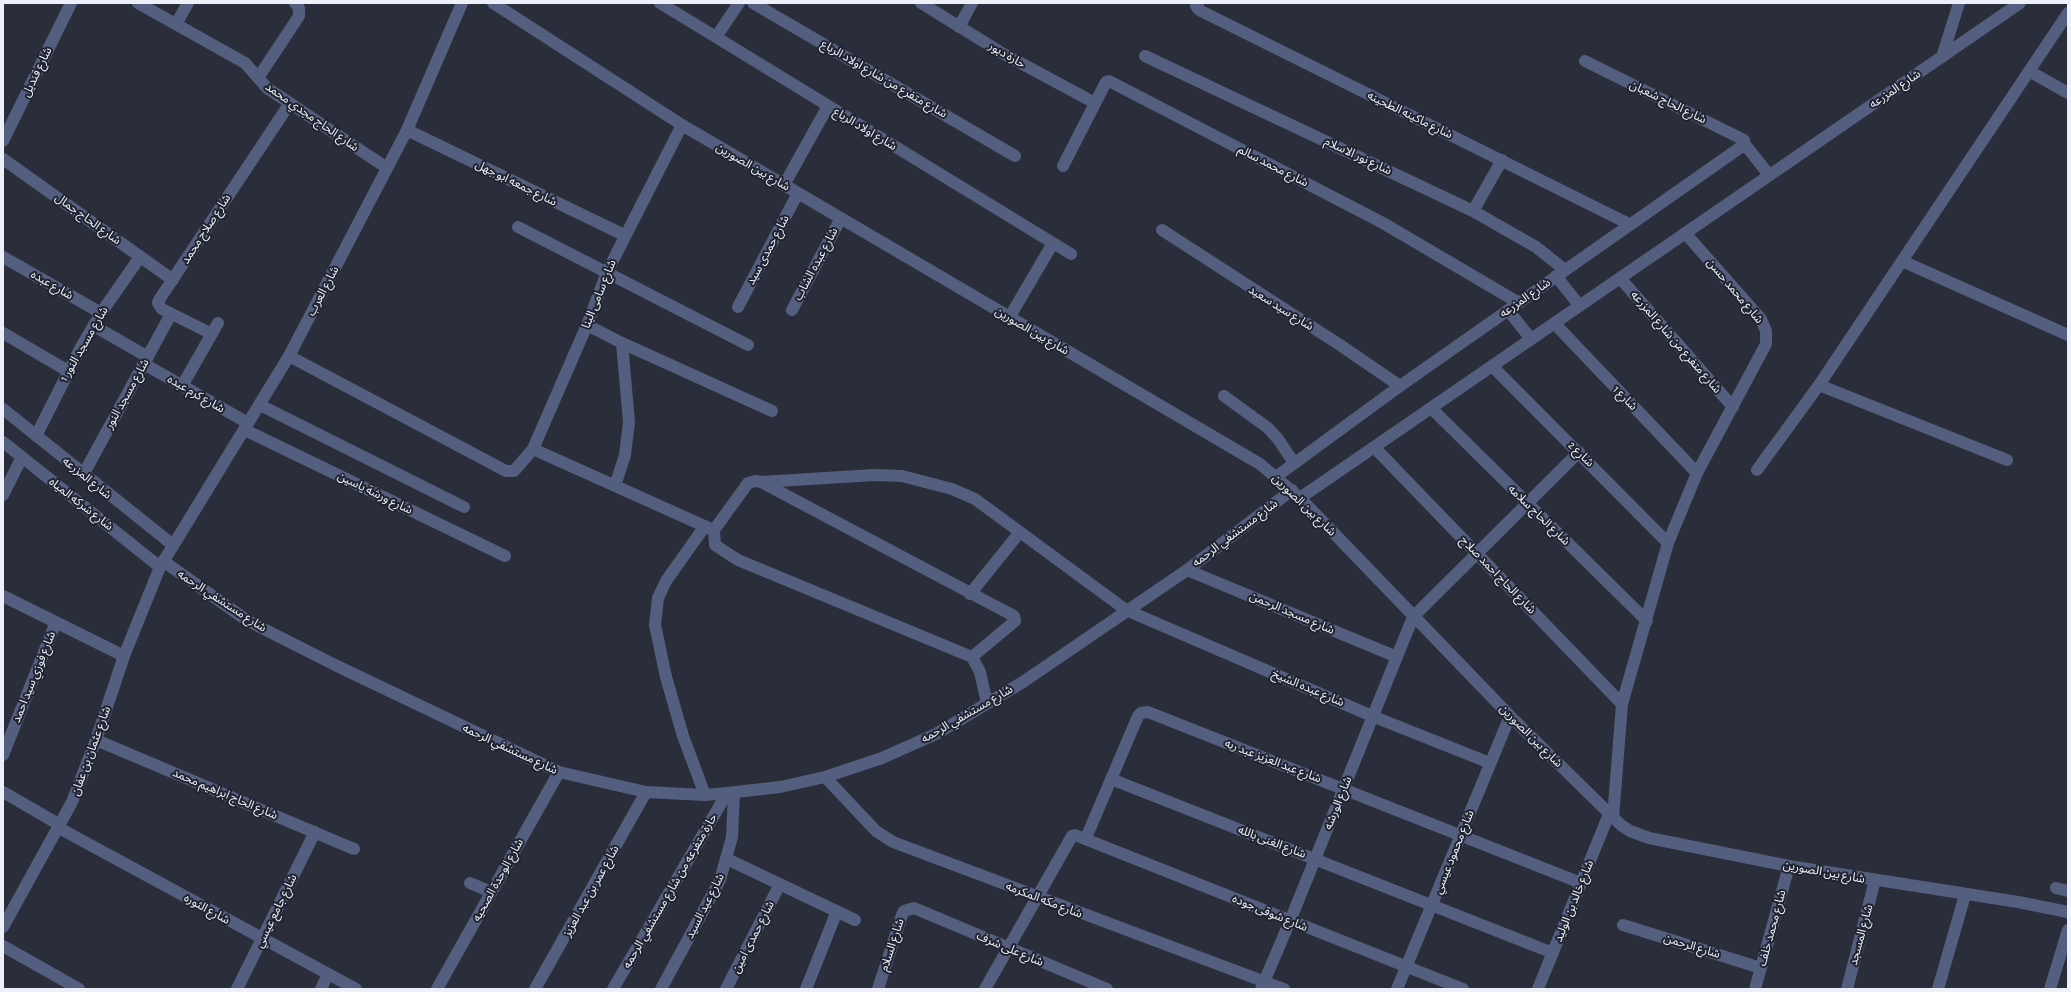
<!DOCTYPE html>
<html>
<head>
<meta charset="utf-8">
<style>
	body { margin:0 }
	#map { position:relative; width:2071px; height:992px; overflow:hidden; background:#2a2e3a; font-family:"Alegreya Sans",sans-serif }
	canvas { display:block }
	.frame { position:absolute; inset:0; border:4px solid #edf0f8; pointer-events:none }
</style>
</head>
<body>
<div id="map">
<canvas width="2071" height="992"></canvas>
<div class="frame"></div>
</div>
<script>
const ctx = document.querySelector('canvas').getContext('2d');
ctx.lineJoin = 'round';
function shape(rows) {
  const path = new Path2D();
  for (const r of rows) {
    path.moveTo(r[0], r[1]);
    for (let i = 2; i < r.length; i += 2) path.lineTo(r[i], r[i + 1]);
  }
  return path;
}
function trace(path, color, width, dash) {
  ctx.strokeStyle = color;
  ctx.lineWidth = width;
  ctx.lineCap = dash ? 'butt' : 'round';
  ctx.setLineDash(dash || []);
  ctx.stroke(path);
}
function drawText(font, color, halo, rows, align = 'center') {
  ctx.font = font + ' "Alegreya Sans","Noto Sans Arabic",sans-serif';
  ctx.lineWidth = 4;
  ctx.setLineDash([]);
  ctx.textBaseline = 'middle';
  ctx.strokeStyle = halo;
  ctx.fillStyle = color;
  for (const [text, x, y, turn = 0] of rows) {
    ctx.save();
    ctx.translate(x, y);
    ctx.rotate((+turn || 0) * Math.PI / 180);
    ctx.textAlign = isNaN(turn) ? turn : align;
    if (halo) ctx.strokeText(text, 0, 0);
    ctx.fillText(text, 0, 0);
    ctx.restore();
  }
}
trace(shape([
	[138,3,245,63,267,88,387,168],
	[493,3,682,125,1260,464,1300,498,1510,716,1621,825,1630,831,1649,838,1789,866,2018,902,2068,912],
	[660,3,1071,254],
	[753,3,1015,156],
	[921,3,1002,53,1095,103],
	[1198,3,1196,6,1199,10,1629,224],
	[176,24,188,3],
	[959,27,972,3],
	[716,37,739,3],
	[1145,56,1473,211,1536,247,1565,270],
	[1942,57,1959,3],
	[1585,61,1744,140,1745,146],
	[2029,71,2068,93],
	[258,78,299,16,299,8,295,3],
	[407,130,624,235],
	[3,141,71,3],
	[3,159,173,280],
	[1063,166,1106,82,1109,81,1383,223,1519,303],
	[784,185,828,106],
	[1473,211,1502,160],
	[518,227,748,345],
	[1162,230,1340,345,1400,386],
	[3,257,101,313],
	[1902,261,2068,335],
	[1556,276,1579,305],
	[1620,278,1733,407],
	[738,307,798,193],
	[792,310,841,218],
	[1508,310,1531,339],
	[1009,318,1053,243],
	[1554,323,1697,473],
	[587,325,622,343,629,422,625,455,615,486],
	[94,326,148,357],
	[3,333,68,371],
	[212,334,162,309,158,303,159,300,290,103],
	[622,343,772,411],
	[289,356,506,471,514,471,533,449,587,325,607,272,682,125],
	[144,364,248,423],
	[1492,366,1668,543],
	[1819,385,2007,460],
	[182,386,218,323],
	[1224,396,1268,428,1278,439,1294,463],
	[260,405,464,507],
	[1431,408,1647,621],
	[3,409,173,545],
	[245,430,505,556],
	[36,436,81,347,101,313,140,257],
	[3,442,160,567],
	[1374,447,1622,704],
	[533,449,711,529],
	[1757,470,1819,385,2068,13],
	[83,475,171,314],
	[1277,476,1400,386,1741,147,1747,147,1769,175],
	[761,482,874,475,902,476,952,489,975,499,1126,610,1372,716,1490,763],
	[3,495,22,457],
	[1300,498,2020,3],
	[163,561,248,621,335,665,559,772,646,792,705,795,727,793,780,787,825,777,882,758,936,734,1023,682,1187,570,1292,490],
	[1187,570,1397,657],
	[970,594,1020,532],
	[3,596,124,656],
	[972,657,1015,621,1014,616,761,482,755,481,748,483,714,530,715,545,738,560,972,657,980,672,987,703],
	[96,740,354,849],
	[3,755,56,622],
	[825,777,876,831,893,842,1284,989],
	[1111,779,1553,953],
	[3,792,60,825],
	[705,795,683,736,666,677,655,625,658,598,666,581,705,526],
	[1613,818,1622,704,1668,543,1697,473,1766,344,1766,331,1761,319,1685,233],
	[59,828,356,989],
	[1086,838,1138,716,1141,713,1148,712,1581,883],
	[727,859,855,920],
	[470,883,491,892],
	[2056,888,2068,891],
	[1623,925,1761,968],
	[3,927,72,802,96,740,124,656,160,567,289,356,407,130,462,3],
	[3,946,79,989],
	[237,989,315,832],
	[321,989,328,974],
	[437,989,559,772],
	[535,989,646,792],
	[613,989,727,793],
	[661,989,720,880,732,837,734,793],
	[726,989,780,884],
	[806,989,837,911],
	[878,989,902,915,904,911,914,908,1107,989],
	[985,989,1072,836,1075,835,1463,989],
	[1261,989,1290,921,1413,617,1579,452],
	[1397,989,1510,716],
	[1538,989,1609,814],
	[1755,989,1789,866],
	[1847,989,1875,880],
	[1938,989,1965,895],
	[2050,989,2068,930]
]), '#545e7e', 12);
drawText('12px', '#edf0f8', '#202430', [
	["حارة دبور",1007,55,30],
	["شارع قنديل",37,72,-64],
	["شارع متفرع من شارع اولاد الرباع",884,79,30],
	["شارع المزرعه",1895,89,-34],
	["شارع الحاج شعبان",1668,102,26],
	["شارع ماكينه الطحينه",1410,115,26],
	["شارع الحاج مجدي محمد",312,117,35],
	["شارع اولاد الرباع",865,129,31],
	["شارع نور الاسلام",1358,156,25],
	["شارع محمد سالم",1273,166,27],
	["شارع بين الصورين",753,167,30],
	["شارع جمعه ابو جهل",516,183,26],
	["شارع الحاج جمال",88,219,36],
	["شارع صلاح محمد",206,229,-57],
	["شارع حمدى سيد",768,250,-62],
	["شارع عبده الشاب",816,264,-62],
	["شارع عبده",52,285,30],
	["شارع العرب",323,291,-62],
	["شارع محمد حسن",1735,291,50],
	["شارع سامى البنا",599,294,-68],
	["شارع المزرعه",1525,298,-35],
	["شارع سيد سعيد",1281,308,32],
	["شارع بين الصورين",1032,331,30],
	["شارع متفرع من شارع المزرعه",1676,342,49],
	["شارع مسجد النور 1",84,344,-60],
	["شارع مسجد النور",127,394,-61],
	["شارع كرم عبده",196,394,30],
	["شارع 1",1625,398,46],
	["شارع 2",1581,454,45],
	["شارع المزرعه",87,478,39],
	["شارع ورشة ياسين",375,493,26],
	["شارع شركه المياه",81,504,38],
	["شارع بين الصورين",1304,505,44],
	["شارع الحاج سلامه",1539,515,44],
	["شارع مستشفي الرحمه",1235,533,-37],
	["شارع الحاج احمد صلاح",1498,575,46],
	["شارع مستشفي الرحمه",222,601,33],
	["شارع مسجد الرحمن",1292,613,23],
	["شارع فوزي سيد احمد",34,677,-68],
	["شارع عبده الشيخ",1308,688,23],
	["شارع مستشفي الرحمه",967,714,-30],
	["شارع بين الصورين",1531,736,45],
	["شارع مستشفي الرحمه",510,749,25],
	["شارع عثمان بن عفان",91,751,-70],
	["شارع عبد العزيز عبد ربه",1273,761,21],
	["شارع الحاج ابراهيم محمد",225,794,23],
	["شارع الورشه",1338,803,-68],
	["شارع الغنى بالله",1272,842,21],
	["شارع محمود عيسي",1454,852,-68],
	["شارع بين الصورين",1824,872,10],
	["شارع الوحدة الصحيه",498,880,-61],
	["شارع عمر بن عبد العزيز",591,891,-61],
	["حارة متفرعه من شارع مستشفي الرحمه",670,891,-60],
	["شارع مكه المكرمه",1044,900,21],
	["شارع خالد بن الوليد",1574,901,-68],
	["شارع عيد السيد",705,906,-63],
	["شارع الثوره",207,909,29],
	["شارع جامع عيسي",276,911,-64],
	["شارع شوقى جوده",1270,913,22],
	["شارع محمد خلف",1772,928,-75],
	["شارع المسجد",1861,935,-75],
	["شارع حمدى امين",753,937,-63],
	["شارع السلام",892,945,-72],
	["شارع الرحمن",1692,946,17],
	["شارع على شرف",1010,949,23]
]);
</script>
</body>
</html>
